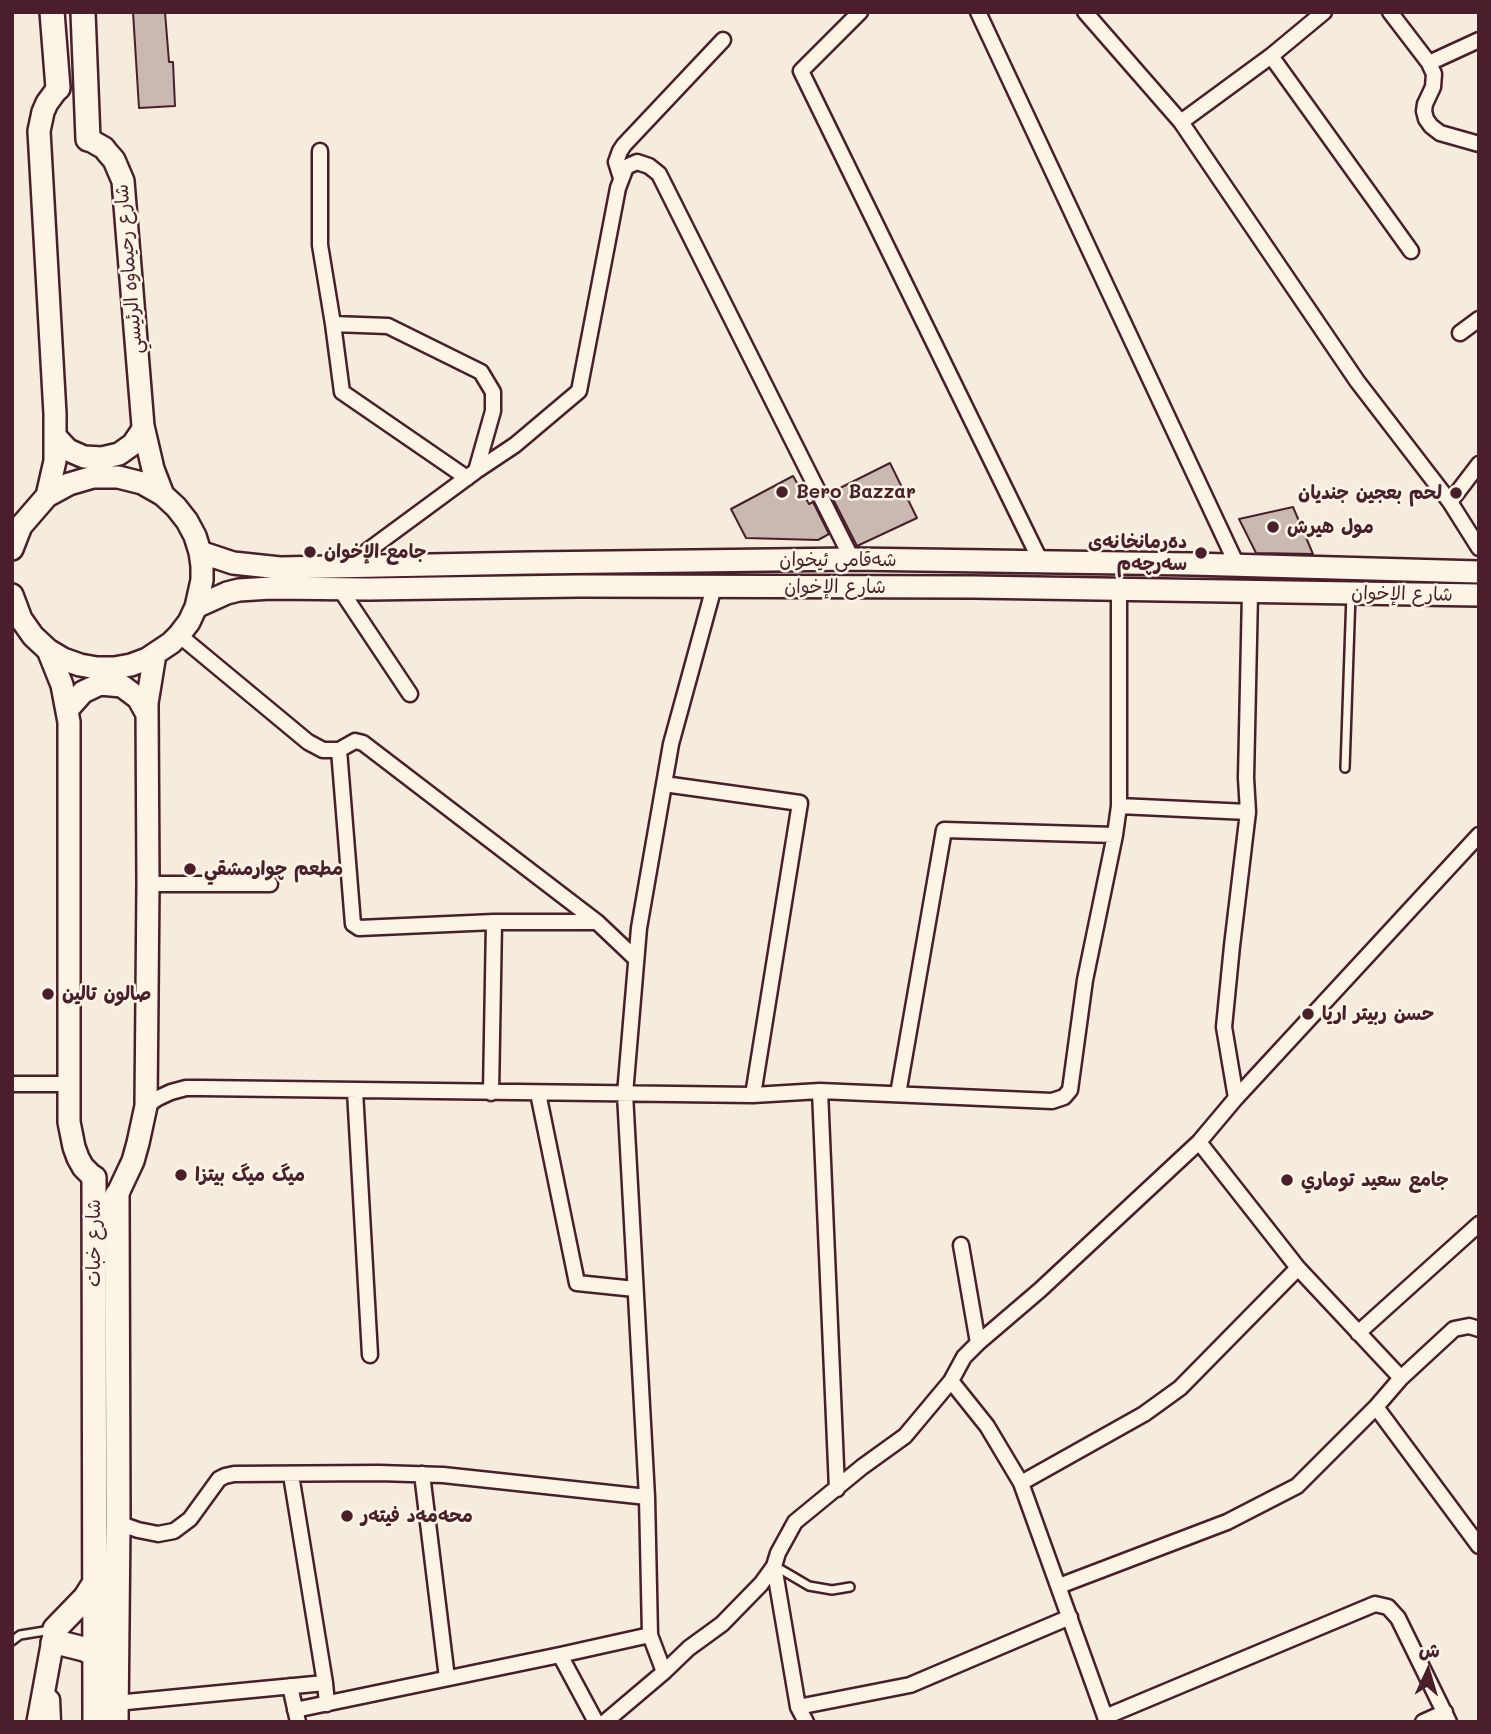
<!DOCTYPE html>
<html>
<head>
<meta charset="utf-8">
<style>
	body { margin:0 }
	#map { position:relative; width:1491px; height:1734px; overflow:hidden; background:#f5ecde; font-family:Mali,"Playpen Sans Arabic",sans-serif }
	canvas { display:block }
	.frame { position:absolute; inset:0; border:14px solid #4a1f2b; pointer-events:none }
	.north { position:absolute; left:1393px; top:1636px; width:70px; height:70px; -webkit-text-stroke:5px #fcf5e5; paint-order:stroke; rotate:4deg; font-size:19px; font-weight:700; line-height:28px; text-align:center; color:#4a1f2b }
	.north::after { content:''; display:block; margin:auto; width:24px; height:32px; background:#4a1f2b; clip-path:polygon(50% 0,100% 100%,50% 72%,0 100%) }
</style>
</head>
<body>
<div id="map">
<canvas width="1491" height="1734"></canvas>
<div class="frame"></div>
<div class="north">ش</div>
</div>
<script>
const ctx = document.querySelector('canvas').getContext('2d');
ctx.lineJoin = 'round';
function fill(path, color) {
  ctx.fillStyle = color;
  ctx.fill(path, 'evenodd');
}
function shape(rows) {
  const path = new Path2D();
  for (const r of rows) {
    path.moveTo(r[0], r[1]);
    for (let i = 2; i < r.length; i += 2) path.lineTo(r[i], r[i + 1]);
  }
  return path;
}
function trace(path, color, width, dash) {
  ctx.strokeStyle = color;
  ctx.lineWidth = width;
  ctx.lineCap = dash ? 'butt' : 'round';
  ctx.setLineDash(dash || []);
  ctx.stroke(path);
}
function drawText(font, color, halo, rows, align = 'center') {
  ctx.font = font + ' Mali,"Playpen Sans Arabic",sans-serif';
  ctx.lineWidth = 5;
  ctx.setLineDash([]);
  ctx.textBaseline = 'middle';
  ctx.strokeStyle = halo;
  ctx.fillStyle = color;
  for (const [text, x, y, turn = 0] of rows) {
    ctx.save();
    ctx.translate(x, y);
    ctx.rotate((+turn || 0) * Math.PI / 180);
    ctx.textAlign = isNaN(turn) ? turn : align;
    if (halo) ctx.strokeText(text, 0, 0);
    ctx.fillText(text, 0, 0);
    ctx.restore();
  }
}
const building = shape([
	[133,12,165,12,169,62,173,62,175,106,139,108,133,12],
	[890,463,917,518,857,546,830,493,890,463],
	[793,476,809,504,813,502,829,534,818,540,746,538,731,509,793,476],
	[1293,507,1313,554,1256,553,1239,519,1293,507]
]);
fill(building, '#cab9b1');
trace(building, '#4a1f2b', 2);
const service = shape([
	[1345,768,1351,594],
	[775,1566,809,1586,832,1590,850,1587],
	[12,1641,20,1635,51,1630]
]);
const minor = shape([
	[860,12,801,71,1041,562],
	[978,12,1237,565],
	[1085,12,1181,122,1357,381,1450,502,1479,548],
	[1390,12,1429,63,1434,74,1433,87,1425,104,1424,111,1426,119,1431,126,1440,133,1479,144],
	[1271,56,1411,251],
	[1429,63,1479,40],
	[1181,122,1271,56,1324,12],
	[320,151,320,245,333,324],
	[621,178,616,162,620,151,624,145,723,40],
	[1460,333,1479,319],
	[467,478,342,392,333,324,388,326,481,372,493,392,493,411,476,471],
	[1450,502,1479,464],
	[347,566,476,471,515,445,579,391,618,188,626,167,637,162,649,166,659,174,852,559],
	[340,589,410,694],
	[179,635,308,742,323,750,339,750,355,741,363,743,597,922,636,959],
	[339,750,353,924,359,928,494,922,597,922],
	[664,784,800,803,753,1095],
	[1119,806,1248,812],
	[148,884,270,884],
	[12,1084,69,1084],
	[355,1091,370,1355],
	[820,1091,837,1489],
	[491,1093,494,922],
	[538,1093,577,1283,635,1289],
	[898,1094,944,830,1115,835],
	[1236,1098,1224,1027,1232,946,1248,812,1246,778,1250,593],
	[146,1106,158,1098,171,1092,186,1088,201,1088,753,1095,820,1091,1052,1101,1064,1097,1070,1090,1085,980,1115,835,1119,806,1119,590],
	[1199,1142,1298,1268,1401,1378,1454,1329,1469,1326,1479,1329],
	[961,1245,978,1343],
	[1358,1333,1479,1224],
	[951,1381,987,1426,1021,1483,1107,1722],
	[1376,1407,1479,1546],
	[422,1474,447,1678],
	[291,1475,325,1683,327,1704],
	[1021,1483,1144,1414,1180,1388,1298,1268],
	[118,1523,138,1530,158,1534,174,1531,190,1519,219,1479,225,1476,234,1474,379,1473,443,1475,647,1497],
	[774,1566,798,1707,806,1722],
	[1059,1586,1227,1522,1297,1486,1376,1407,1401,1378],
	[650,1635,647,1497,625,1094,639,928,671,744,714,587],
	[560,1655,596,1722],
	[290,1686,298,1722],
	[43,1690,52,1699,53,1722],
	[116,1703,325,1683],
	[798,1707,910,1685,1070,1617],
	[295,1710,560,1655,650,1635,664,1672,689,1648,722,1624,761,1584,774,1566,778,1553,795,1522,862,1467,905,1436,951,1381,964,1357,978,1343,1040,1290,1199,1142,1236,1098,1479,835],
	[1105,1717,1375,1604,1388,1607,1398,1618,1449,1722],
	[605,1722,664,1672],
	[1423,1722,1445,1712]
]);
const secondary = shape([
	[88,139,104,148,107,152,114,160,123,181,143,426,153,469,163,495],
	[56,437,68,450,84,457,102,458,119,454,133,444,143,429],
	[47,496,55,461,55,414,39,131,43,112,47,103,58,88],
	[12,549,21,526,47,496,69,484,93,477,118,477,142,483,163,495,176,507,187,521,195,536,200,552,202,566,202,580,196,607,189,622,179,635,171,643,147,659,131,665,114,668,97,668,80,665,63,659,48,650,33,636,21,619,12,595],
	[200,552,233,563,280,568,531,563,852,559,1192,564,1479,572],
	[196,607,227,593,239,590,271,588,369,589,579,586,973,587,1479,595],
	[48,650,62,685,69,722,69,1122,74,1147,78,1158,83,1167,94,1178],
	[67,710,83,692,100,684,122,686,138,698,147,714],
	[117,1195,133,1161,138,1143,146,1106,148,884,147,703,155,654],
	[38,1722,55,1629]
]);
const primary = shape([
	[52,12,58,88],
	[83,12,88,139],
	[94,1178,95,1722],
	[55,1629,85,1598,94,1584],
	[53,1643,64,1644,84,1649,94,1654],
	[116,1722,118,1523,117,1195]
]);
trace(service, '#4a1f2b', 12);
trace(minor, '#4a1f2b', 19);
trace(secondary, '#4a1f2b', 26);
trace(primary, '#4a1f2b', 28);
trace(service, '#fcf5e5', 7);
trace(minor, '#fcf5e5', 14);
trace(secondary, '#fcf5e5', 21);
trace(primary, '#fcf5e5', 23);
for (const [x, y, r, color] of [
	[782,492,7,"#4a1f2b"],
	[1456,493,7,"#4a1f2b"],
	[1273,527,7,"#4a1f2b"],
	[310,552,7,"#4a1f2b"],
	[1201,553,7,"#4a1f2b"],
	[190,869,7,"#4a1f2b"],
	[48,994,7,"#4a1f2b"],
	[1308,1014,7,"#4a1f2b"],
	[181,1175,7,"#4a1f2b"],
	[1287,1180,7,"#4a1f2b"],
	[347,1516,7,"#4a1f2b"]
]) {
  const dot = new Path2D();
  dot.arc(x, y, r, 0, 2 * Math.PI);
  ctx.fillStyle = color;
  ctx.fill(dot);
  trace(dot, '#fcf5e5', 2.5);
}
drawText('19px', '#4a1f2b', '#fcf5e5', [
	["شارع رحيماوه الرئيسي",129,269,-95],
	["شەقامی ئیخوان",838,560],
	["شارع الإخوان",835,587],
	["شارع الإخوان",1402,594,1],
	["شارع خبات",94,1243,-90]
]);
drawText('bold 19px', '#4a1f2b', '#fcf5e5', [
	["Bero Bazzar",796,492],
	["لحم بعجين جنديان",1442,493,"right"],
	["مول هيرش",1287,527],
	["دەرمانخانەی",1187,542,"right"],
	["سەرچەم",1187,564,"right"],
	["جامع الإخوان",324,552],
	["مطعم چوارمشقي",204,869],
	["صالون تالين",62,994],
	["حسن ربيتر اريا",1322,1014],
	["ميگ ميگ بيتزا",195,1175],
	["جامع سعيد توماري",1301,1180],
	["محەمەد فیتەر",361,1516]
], 'left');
</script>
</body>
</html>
